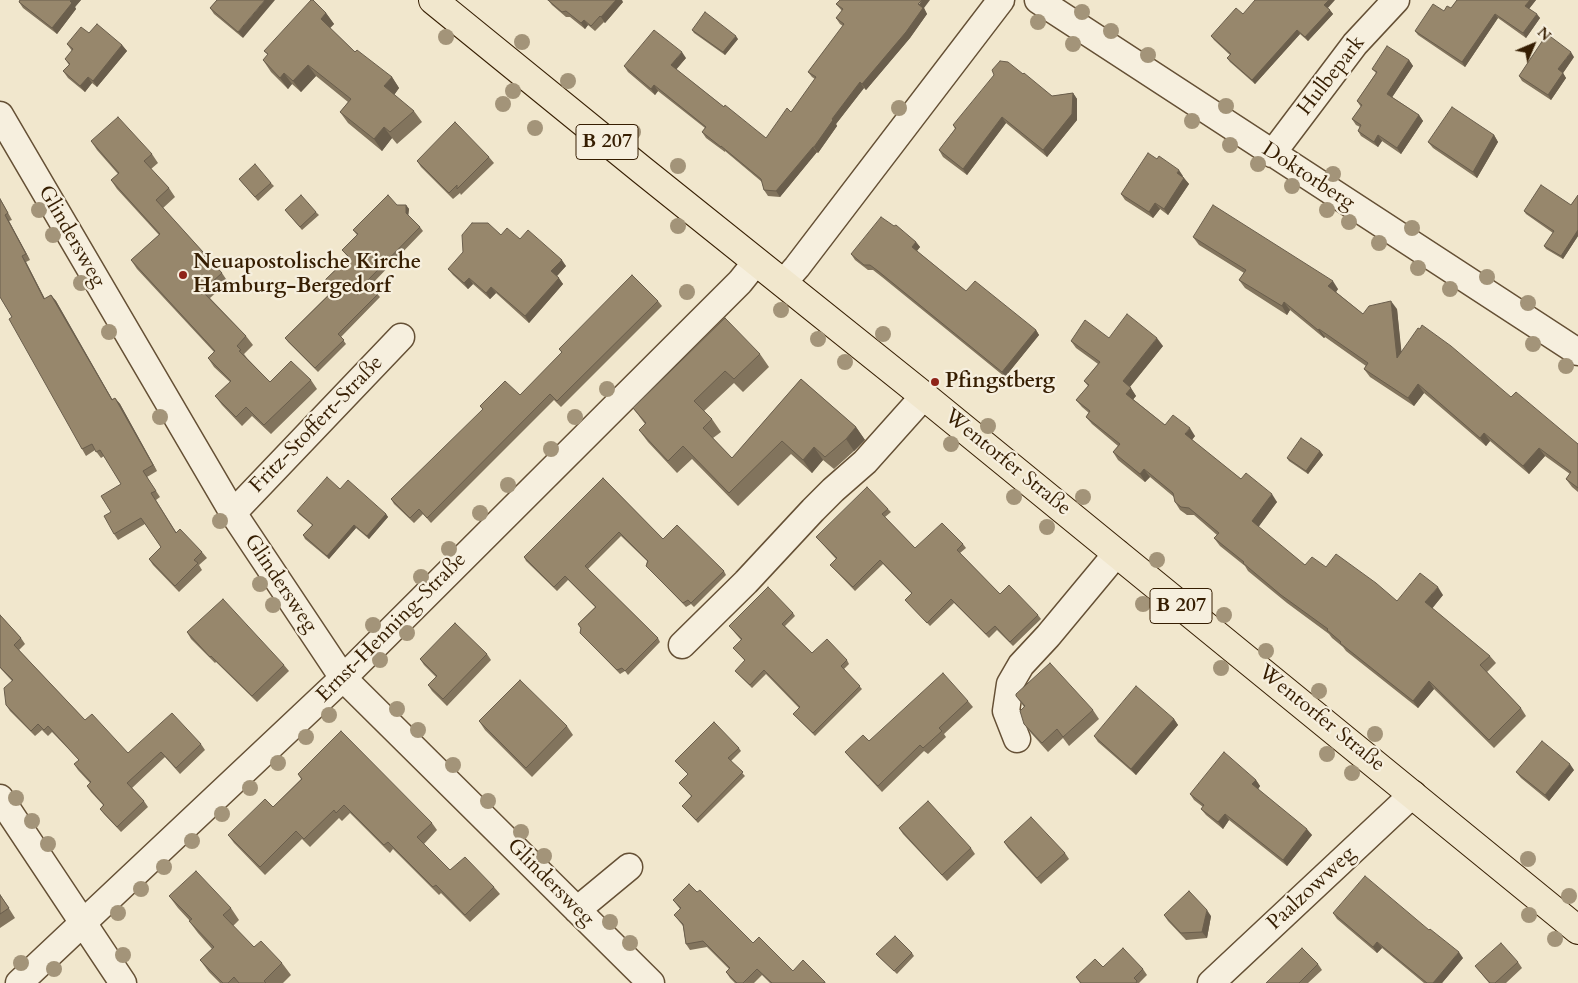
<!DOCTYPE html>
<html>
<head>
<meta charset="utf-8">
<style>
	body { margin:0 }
	#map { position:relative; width:1578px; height:983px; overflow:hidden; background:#f1e7cd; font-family:Cardo,serif }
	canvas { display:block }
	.north { position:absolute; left:1508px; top:20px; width:50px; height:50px; -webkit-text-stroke:4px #f6efde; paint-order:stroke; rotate:45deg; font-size:14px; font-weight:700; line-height:20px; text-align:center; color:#361e02 }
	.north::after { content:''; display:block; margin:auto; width:18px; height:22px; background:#361e02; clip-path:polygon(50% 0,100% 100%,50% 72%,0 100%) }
</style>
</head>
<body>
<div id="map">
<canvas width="1578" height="983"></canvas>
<div class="north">N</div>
</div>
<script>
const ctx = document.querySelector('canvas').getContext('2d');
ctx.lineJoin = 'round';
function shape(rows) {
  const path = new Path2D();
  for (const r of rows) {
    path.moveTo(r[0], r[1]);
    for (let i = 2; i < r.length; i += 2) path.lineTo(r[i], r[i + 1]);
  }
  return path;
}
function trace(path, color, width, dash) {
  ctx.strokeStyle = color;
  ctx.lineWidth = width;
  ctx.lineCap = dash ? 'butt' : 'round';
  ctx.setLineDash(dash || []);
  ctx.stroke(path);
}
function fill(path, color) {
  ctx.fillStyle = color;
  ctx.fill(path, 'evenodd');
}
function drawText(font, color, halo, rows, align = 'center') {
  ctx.font = font + ' Cardo,serif';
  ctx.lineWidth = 4.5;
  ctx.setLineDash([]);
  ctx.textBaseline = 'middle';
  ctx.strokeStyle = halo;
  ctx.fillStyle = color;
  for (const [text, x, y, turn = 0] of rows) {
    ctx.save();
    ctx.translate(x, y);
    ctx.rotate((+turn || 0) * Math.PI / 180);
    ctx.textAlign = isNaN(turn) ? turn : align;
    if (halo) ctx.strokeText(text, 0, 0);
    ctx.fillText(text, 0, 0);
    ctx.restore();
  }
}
const minor = shape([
	[1038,0,1578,352],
	[0,115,233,513,343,678,651,983],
	[1272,154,1355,44,1396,0],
	[783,283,797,267,1001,0],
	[233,513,401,337],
	[682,645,746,582,813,510,833,490,865,462,924,396],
	[1017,739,1006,711,1010,684,1021,665,1048,636,1117,553],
	[0,798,123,983],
	[577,910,629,867],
	[19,983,343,678,740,282,756,262],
	[1211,983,1413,794]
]);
const major = shape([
	[433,0,642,170,924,396,1578,930]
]);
trace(minor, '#655035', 29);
trace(major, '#361e02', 30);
trace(minor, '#f6efde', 26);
trace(major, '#f1e7cd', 28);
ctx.fillStyle = '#a39479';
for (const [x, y] of [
	[1082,12],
	[1038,22],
	[1111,31],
	[446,37],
	[522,42],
	[1073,44],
	[1148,55],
	[568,81],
	[513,91],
	[503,104],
	[1226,106],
	[899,108],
	[1192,121],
	[535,128],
	[633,132],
	[1230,145],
	[1258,164],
	[678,166],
	[1333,174],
	[1292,186],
	[39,210],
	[1327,210],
	[1349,222],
	[678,226],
	[1412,228],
	[53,235],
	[1379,243],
	[1418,268],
	[1487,277],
	[81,283],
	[1450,289],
	[687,292],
	[1528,303],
	[781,310],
	[109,332],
	[883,334],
	[818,339],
	[1533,344],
	[845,362],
	[1566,366],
	[607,389],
	[160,417],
	[575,417],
	[988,426],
	[951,444],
	[551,449],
	[508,485],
	[1014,497],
	[1083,497],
	[480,513],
	[220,521],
	[1047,527],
	[449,549],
	[1157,560],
	[421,577],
	[260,584],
	[1143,604],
	[273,605],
	[1224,615],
	[373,625],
	[407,633],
	[1266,651],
	[380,660],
	[1221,668],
	[1319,691],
	[397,709],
	[329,715],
	[418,730],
	[1375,734],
	[306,737],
	[1327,754],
	[278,763],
	[453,765],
	[1352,773],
	[250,788],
	[16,798],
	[488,801],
	[222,814],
	[32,821],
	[521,832],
	[192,841],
	[48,844],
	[544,856],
	[1528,859],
	[164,867],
	[141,889],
	[1569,896],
	[118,913],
	[1529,915],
	[610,922],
	[1555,939],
	[630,943],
	[123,955],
	[21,963],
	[54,969]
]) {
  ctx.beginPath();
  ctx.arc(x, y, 8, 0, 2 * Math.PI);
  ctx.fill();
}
fill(shape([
	[20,0,81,0,75,7,76,9,57,34,23,8,19,2],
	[217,0,243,38,214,14,210,8],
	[548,0,623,2,605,23,604,22,595,31,588,25,585,29,570,17,566,17,552,5],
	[1457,0,1536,0,1529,9,1540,18,1526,38,1498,18,1465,67,1418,35,1415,31,1444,11,1451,8],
	[836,4,924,8,927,14,910,38,866,90,864,88,836,124,837,126,818,153,817,152,780,197,768,196,764,190,762,182,725,151,725,152,706,138,702,132,705,128,658,91,655,95,628,72,624,66,686,58,676,69,724,107,766,138,791,112,815,79,812,77,808,72,843,26,840,24,836,18,842,11],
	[1328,8,1333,14,1308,41,1300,34,1255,84,1230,62,1227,58,1230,55,1214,40,1211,36,1243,14],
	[326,13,334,24,330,28,355,52,392,77,399,88,394,95,414,111,422,122,397,144,392,138,382,151,348,123,340,112,348,102,316,76,301,92,292,84,288,89,271,72,263,60,268,55,264,51],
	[692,30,738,39,725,55,694,33],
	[89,33,122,45,127,51,97,87,92,83,85,92,68,78,63,71,69,65,65,59,72,51,67,44],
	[1574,57,1563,73,1566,78,1551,100,1522,81,1519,76],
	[1409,60,1413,66,1392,97,1419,115,1423,121,1401,154,1382,141,1378,147,1361,136,1358,131,1360,127,1356,125,1352,119,1361,107,1357,101,1376,73,1372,69],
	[1023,74,1052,96,1073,93,1077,99,1077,120,1047,157,1006,123,967,175,943,157,939,150,955,129,953,125],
	[1494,135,1498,142,1477,178,1433,148,1428,142],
	[91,141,152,154,158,163,151,169,169,188,175,197,163,208,222,273,228,282,210,298,246,336,253,345,244,354,247,358,270,382,311,380,317,389,271,434,252,416,242,426,222,405,215,396,230,382,214,367,208,358,214,352,137,269,131,260,159,235,117,189,111,180,118,174,97,150],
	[489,157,494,163,461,195,460,193,453,199,421,167,417,161],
	[1183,176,1183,177,1189,184,1168,215,1160,209,1153,218,1125,200,1121,194],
	[239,179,271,183,274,186,258,201],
	[1578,195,1578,236,1563,259,1546,249,1544,246,1553,233,1526,214,1524,211,1571,205],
	[0,198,12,220,9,221,30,260,26,262,45,299,51,295,56,301,112,399,115,398,120,404,157,471,147,477,160,497,156,500,176,532,202,552,207,558,199,565,202,570,179,592,153,565,149,559,161,547,145,524,118,540,114,534,111,512,121,484,104,456,101,458,95,450,86,456,82,449,12,317,0,297],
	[397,205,406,205,409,209,408,216,420,227,423,231,370,286,380,297,341,337,346,344,318,372,288,342,285,338,328,295,327,293,331,289,324,281,348,257,342,250,357,235,353,230],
	[285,210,316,212,319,215,302,230],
	[894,226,916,242,920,247,917,251,966,291,1036,330,1039,335,1005,377,882,277,873,270,868,270,855,260,851,254],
	[501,235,520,239,566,266,557,276,563,284,529,323,496,293,490,299,473,284,468,289,453,275,448,269],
	[1193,237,1338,289,1336,292,1363,314,1397,309,1401,352,1511,397,1578,444,1578,492,1572,487,1566,479,1570,474,1545,456,1529,474,1490,441,1486,446,1424,393,1414,406,1370,377,1364,369,1366,366,1325,337,1324,338,1290,310,1287,315,1245,288,1239,280,1244,273,1199,245],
	[658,301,662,306,561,407,554,400,431,523,423,514,414,523,394,504,391,499,483,410,480,406,520,395,562,353,559,349],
	[1109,338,1163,346,1130,387,1136,396,1133,399,1165,425,1195,436,1192,440,1241,479,1277,502,1258,527,1305,565,1326,567,1397,601,1443,595,1432,608,1490,656,1496,663,1487,672,1521,708,1526,716,1494,748,1434,689,1418,708,1346,651,1343,647,1332,638,1329,634,1287,603,1248,571,1245,566,1220,546,1214,538,1217,535,1194,515,1187,515,1180,510,1175,502,1174,497,1150,477,1145,482,1118,460,1113,452,1118,446,1092,424,1086,417,1089,413,1082,407,1076,400,1088,386,1084,381,1098,364,1076,348,1071,341],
	[760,354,769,367,743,392,734,383,704,411,712,419,721,432,713,438,732,458,801,379,856,427,865,440,854,451,834,469,823,460,812,473,791,454,738,506,692,459,677,473,648,442,639,430,645,424,633,408],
	[1320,451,1323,455,1308,474,1289,461,1287,458],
	[603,478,663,539,724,571,726,575,694,607,691,604,686,607,649,569,646,566,647,561,621,536,588,569,658,638,660,642,628,675,625,671,620,674,583,636,580,633,581,629,578,624,595,607,568,580,557,591,526,561,524,557],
	[340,489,386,514,388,517,369,539,356,528,329,559,305,539,303,535,312,525,299,514,297,511],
	[888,509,891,512,885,517,915,548,963,544,966,548,960,553,1000,594,1038,615,1041,619,1013,646,997,630,989,638,954,603,930,626,905,600,912,594,883,564,855,591,833,568,830,565,836,559,816,537],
	[793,613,795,616,785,626,812,653,847,660,849,664,844,669,862,689,815,736,793,714,799,708,766,674,752,688,735,671,745,661,733,648,741,640,729,626],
	[0,615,21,638,25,644,19,650,85,720,128,753,201,744,205,750,180,774,165,757,132,788,144,801,148,807,121,832,104,814,100,809,103,805,91,792,87,786,90,783,78,770,74,764,79,760,52,732,48,736,42,730,35,736,10,711,6,705,12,681,0,668],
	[187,632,284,665,289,671,257,702,216,662,215,663,191,639],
	[487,654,491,660,447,706,432,691,428,685,436,677,424,665,420,659],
	[1016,696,1093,710,1099,719,1069,746,1063,738,1048,752,1031,733,1024,724,1024,707],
	[968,701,973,707,944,734,946,737,928,754,924,751,882,792,850,758,845,752,869,741],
	[1174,719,1178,725,1136,775,1098,742,1094,736],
	[479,721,567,726,573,735,532,777,485,730],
	[739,748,741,751,731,761,745,776,698,823,682,806,691,796,679,783,688,774,675,761],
	[1574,770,1549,801,1521,778,1516,772],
	[298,774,432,823,437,830,424,844,450,870,494,887,500,894,470,922,441,893,439,895,393,849,390,853,350,813,342,821,339,818,310,847,302,839,265,875,234,843,228,835,273,807,301,779],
	[1256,780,1260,786,1258,789,1312,835,1287,866,1229,820,1223,829,1206,815,1201,809,1203,807,1194,800,1190,794],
	[899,828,971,848,975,854,947,881,903,834],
	[1004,842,1065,853,1069,859,1041,884,1008,848],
	[697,892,753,943,793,971,825,982,826,983,770,983,762,975,754,983,735,983,730,978,726,972,729,969,707,947,690,950,686,944,683,926,674,915,680,909,673,900],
	[0,894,15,918,0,928],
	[169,896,231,908,239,920,233,926,254,947,282,963,291,975,283,983,220,983,209,972,200,960,212,949,198,933,189,921,190,921,178,908],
	[1333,913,1463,958,1442,983,1424,983,1382,948,1377,953,1337,919],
	[1164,915,1211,916,1207,938,1186,940,1168,921],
	[912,953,914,956,897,974,879,957,876,954],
	[1518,962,1522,968,1506,983,1489,983,1475,966],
	[1318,964,1322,970,1308,983,1266,983],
	[1103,967,1143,969,1147,975,1139,983,1080,983,1076,977]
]), '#82745d');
fill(shape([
	[72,0,81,0,75,7,76,9,57,34,52,28],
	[265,0,275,0,243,38,238,32],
	[616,0,622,0,623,2,605,23,601,17],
	[922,0,930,0,924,8,927,14,910,38,866,90,862,84],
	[1329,0,1335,0,1327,9,1324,5],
	[1530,0,1536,0,1528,10,1525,6],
	[1330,10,1333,14,1308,41,1305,37],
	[326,13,334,24,328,30,321,19],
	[1495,14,1498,18,1465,67,1462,62],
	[1537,14,1540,18,1526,38,1523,33],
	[584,20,588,25,585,29,581,23],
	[1297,30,1300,34,1255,84,1252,80],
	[736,36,738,39,725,55,723,52],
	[122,45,127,51,97,87,93,81],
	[682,52,686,58,675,71,671,65],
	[1571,52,1574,57,1563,73,1566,78,1551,100,1548,95,1558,69],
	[1409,60,1413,66,1391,99,1387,94],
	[308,65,316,76,301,92,293,81],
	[284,73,292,84,288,89,280,78],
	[88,77,92,83,85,92,80,86],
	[392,77,399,88,392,98,384,86],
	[860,82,864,88,836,124,837,126,818,153,814,147,832,119],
	[654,85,658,91,655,95,651,89],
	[1073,93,1077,99,1077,120,1047,157,1043,150],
	[1419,115,1423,121,1401,154,1397,148],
	[1002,117,1006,123,967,175,963,169],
	[384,127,392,138,382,151,374,139],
	[1378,135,1382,141,1378,147,1374,142],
	[1494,135,1498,142,1477,178,1473,172],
	[813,147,817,152,780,197,776,191],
	[1179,170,1183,176,1181,179,1177,173],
	[1184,178,1189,184,1168,215,1164,209],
	[1155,203,1160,209,1153,218,1149,212],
	[406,205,409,209,408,217,406,213],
	[5,215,9,221,30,260,26,254],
	[1578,230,1578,236,1563,259,1561,256],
	[916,242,920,247,916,252,912,247],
	[22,256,26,262,48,305,44,299],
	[562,260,566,266,556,277,551,271],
	[469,278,473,284,468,289,464,283],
	[559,278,563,284,529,323,525,316],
	[1333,281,1338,289,1334,295,1328,286],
	[491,287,496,293,490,299,486,293],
	[51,295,56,301,116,406,112,400],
	[1391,301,1397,309,1403,366,1397,358],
	[1284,302,1290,310,1287,315,1282,306],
	[1319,329,1325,337,1324,338,1318,330],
	[1036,330,1039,335,1005,377,1002,372],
	[1157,338,1163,346,1128,389,1123,381],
	[1418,384,1424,393,1414,406,1408,398],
	[1131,388,1136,396,1132,401,1126,394],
	[115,398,120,404,157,471,153,465],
	[856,427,865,440,854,451,846,439],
	[1190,428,1195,436,1190,442,1185,434],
	[1484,433,1490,441,1486,446,1480,438],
	[814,447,823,460,812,473,803,460],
	[1539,448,1545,456,1529,474,1523,466],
	[1320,451,1323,455,1308,474,1306,471],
	[1144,469,1150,477,1145,482,1140,474],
	[1272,494,1277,502,1257,529,1252,521],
	[386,514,388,517,369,539,367,536],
	[354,525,356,528,329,559,327,556],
	[1438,587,1443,595,1431,610,1425,602],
	[1429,681,1434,689,1418,708,1413,701],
	[1174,719,1178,725,1136,775,1131,769],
	[1570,764,1574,770,1549,801,1545,795],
	[1256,780,1260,786,1257,791,1252,784],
	[1225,814,1229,820,1223,829,1218,822],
	[1307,829,1312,835,1287,866,1283,860],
	[1207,910,1211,916,1207,938,1202,932],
	[1377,942,1382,948,1377,953,1373,947],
	[1459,952,1463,958,1442,983,1433,983]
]), '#6a5e4c');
const building = shape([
	[20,0,72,0,70,1,72,3,52,28,19,2,20,0],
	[217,0,265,0,238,32,210,8,217,0],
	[311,0,313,0,326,13,321,19,355,52,357,50,392,77,384,86,414,111,390,132,384,127,374,139,340,112,351,99,308,65,293,81,284,73,280,78,263,60,268,54,264,51,311,0],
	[548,0,616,0,601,17,600,16,591,26,584,20,581,23,566,11,562,12,548,0],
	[840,0,922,0,918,4,923,8,906,32,862,84,860,82,832,119,833,120,814,147,813,147,776,191,764,190,761,179,721,146,721,147,702,132,706,127,654,85,651,89,624,66,654,30,682,52,671,65,724,107,725,105,766,138,787,108,791,112,816,77,808,72,844,24,836,18,843,9,836,4,840,0],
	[1255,0,1329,0,1324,5,1330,10,1305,37,1297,30,1252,80,1227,58,1231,54,1211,36,1236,8,1243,14,1255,0],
	[1457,0,1530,0,1525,6,1537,14,1523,33,1495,14,1462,62,1415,31,1433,4,1444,11,1447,6,1451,8,1457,0],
	[705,12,736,36,723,52,692,30,705,12],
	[97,24,122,45,93,81,88,77,80,86,63,71,70,64,65,59,73,49,67,44,81,27,89,33,97,24],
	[1547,34,1571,52,1558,69,1563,73,1548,95,1519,76,1547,34],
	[1387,46,1409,60,1387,94,1419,115,1397,148,1378,135,1374,142,1358,131,1361,125,1352,119,1362,105,1357,101,1377,72,1372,69,1387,46],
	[1000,61,1008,62,1023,74,1024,73,1052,96,1073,93,1072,114,1043,150,1002,117,963,169,939,150,956,128,953,125,994,75,992,70,1000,61],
	[1452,107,1494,135,1473,172,1428,142,1452,107],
	[118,117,152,154,144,161,169,188,156,200,222,273,202,291,246,336,237,346,241,350,239,351,270,382,291,361,311,380,264,425,246,407,236,417,215,396,231,381,208,358,215,351,131,260,160,234,111,180,119,173,91,141,118,117],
	[455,122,489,157,457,189,457,185,449,193,417,161,455,122],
	[1148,153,1157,159,1159,156,1179,170,1177,173,1184,178,1164,209,1155,203,1149,212,1121,194,1148,153],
	[255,164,271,183,255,197,239,179,255,164],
	[1541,185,1571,205,1578,195,1578,230,1561,256,1544,246,1554,231,1524,211,1541,185],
	[301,195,316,212,300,227,285,210,301,195],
	[388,195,397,205,406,205,406,213,420,227,366,282,378,294,338,334,344,340,315,368,285,338,329,295,327,293,331,288,324,281,349,257,342,250,358,234,353,230,388,195],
	[0,199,8,213,5,215,26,254,22,256,44,299,51,295,112,400,115,398,153,465,143,471,156,491,151,493,176,533,180,529,202,552,194,560,198,563,175,586,149,559,161,547,141,518,114,534,104,516,111,512,101,496,121,484,100,450,96,452,92,444,82,449,9,319,12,317,0,297,0,199],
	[1213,205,1333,281,1328,286,1363,314,1369,306,1391,301,1397,358,1418,328,1420,329,1422,325,1451,346,1511,397,1516,392,1578,444,1578,488,1566,479,1571,472,1539,448,1523,466,1484,433,1480,438,1418,384,1408,398,1364,369,1368,363,1319,329,1318,330,1284,302,1282,306,1239,280,1246,270,1193,237,1213,205],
	[881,217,894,226,896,225,916,242,912,247,966,291,975,281,1036,330,1002,372,878,271,870,265,864,265,851,254,881,217],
	[472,223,488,223,501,235,507,228,520,239,528,230,562,260,551,271,559,278,525,316,491,287,486,293,469,278,464,283,448,269,463,252,462,235,472,223],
	[632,275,658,301,557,401,550,394,427,518,419,509,410,518,391,499,483,409,480,406,505,381,520,395,562,352,559,349,632,275],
	[1127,314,1157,338,1123,381,1131,388,1126,394,1165,425,1173,415,1190,428,1185,434,1241,479,1246,473,1272,494,1252,521,1305,565,1312,557,1326,567,1336,554,1376,583,1397,601,1420,573,1438,587,1425,602,1490,656,1480,665,1521,708,1489,740,1429,681,1413,701,1340,643,1341,642,1327,630,1328,629,1281,595,1243,563,1244,562,1214,538,1219,533,1189,508,1181,507,1175,502,1173,493,1144,469,1140,474,1113,452,1120,444,1086,417,1090,411,1076,400,1089,385,1084,381,1100,362,1071,341,1085,320,1109,338,1127,314],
	[725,318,760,354,734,379,725,371,694,401,712,419,703,428,732,458,801,379,856,427,846,439,825,457,814,447,803,460,782,441,729,493,683,446,668,461,639,430,646,423,633,408,725,318],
	[1301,438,1320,451,1306,471,1287,458,1301,438],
	[327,477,340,489,348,480,386,514,367,536,354,525,327,556,303,535,313,525,297,511,327,477],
	[603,478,663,539,677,525,724,571,691,603,688,600,683,603,646,566,648,561,619,532,585,566,658,638,625,671,622,668,617,670,580,633,581,628,578,624,596,607,565,576,554,587,524,557,603,478],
	[867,487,888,509,882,514,915,548,942,523,963,544,957,550,1000,594,1009,585,1038,615,1010,642,995,626,986,634,951,599,927,623,905,600,912,593,880,560,853,587,830,565,837,558,816,537,867,487],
	[768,587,793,613,782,624,812,653,827,639,847,660,841,666,860,686,813,733,793,714,800,707,764,670,750,685,735,671,745,660,733,648,742,639,729,626,768,587],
	[223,599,284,665,252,696,211,656,210,657,187,632,223,599],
	[0,615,21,638,14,645,85,720,92,714,128,753,172,713,201,744,176,768,161,752,127,783,144,801,117,827,100,809,104,805,87,786,91,782,74,764,79,760,48,726,44,730,38,724,31,731,6,705,4,688,13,680,0,667,0,615],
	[455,623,487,654,443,699,428,685,437,676,420,659,455,623],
	[1050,663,1093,710,1063,737,1057,729,1042,743,1024,724,1020,711,1025,706,1016,696,1016,694,1050,663],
	[943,673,968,701,939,728,942,731,923,748,920,745,878,786,845,752,863,735,869,741,943,673],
	[520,680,567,726,526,768,479,721,520,680],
	[1136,686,1174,719,1131,769,1094,736,1136,686],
	[714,722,739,748,728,758,743,772,696,820,682,806,692,796,679,783,688,774,675,761,714,722],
	[341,731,432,823,417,837,450,870,465,857,494,887,465,915,436,885,433,887,388,842,384,845,344,805,336,813,334,810,304,839,296,831,260,867,228,835,265,799,273,807,302,779,298,774,341,731],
	[1542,741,1570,764,1545,795,1516,772,1542,741],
	[1224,752,1256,780,1252,784,1307,829,1283,860,1225,814,1218,822,1201,809,1204,805,1190,794,1224,752],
	[928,801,971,848,942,875,899,828,928,801],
	[1031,817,1065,853,1037,878,1004,842,1031,817],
	[196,871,231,908,223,915,254,947,261,941,282,963,264,981,266,983,239,983,234,977,228,983,223,983,200,960,214,947,189,921,192,919,169,896,196,871],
	[1365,876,1429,930,1430,929,1459,952,1433,983,1427,983,1377,942,1373,947,1333,913,1365,876],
	[689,884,697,892,700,890,753,943,759,937,793,971,803,960,825,982,823,983,772,983,757,969,743,983,737,983,726,972,730,968,703,941,686,944,683,924,674,915,681,908,673,900,689,884],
	[1189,891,1207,910,1202,932,1181,933,1164,915,1189,891],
	[0,895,9,908,0,914,0,895],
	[895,936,912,953,894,971,876,954,895,936],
	[1501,943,1518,962,1495,983,1490,983,1475,966,1501,943],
	[1123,948,1143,969,1134,978,1137,981,1136,983,1081,983,1076,977,1095,959,1103,967,1123,948],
	[1302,948,1318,964,1299,983,1266,983,1302,948]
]);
fill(building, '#97876c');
trace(building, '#6a5e4c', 1);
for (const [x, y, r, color] of [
	[183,275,5,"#8f2418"],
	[935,382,5,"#8f2418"]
]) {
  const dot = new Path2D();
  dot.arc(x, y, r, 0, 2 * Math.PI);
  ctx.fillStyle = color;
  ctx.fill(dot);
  trace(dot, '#f6efde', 2);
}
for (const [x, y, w] of [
	[607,142,62],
	[1181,606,62]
]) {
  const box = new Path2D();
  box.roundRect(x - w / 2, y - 17.5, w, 35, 4);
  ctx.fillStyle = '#f6efde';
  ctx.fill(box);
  trace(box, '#361e02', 1);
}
drawText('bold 20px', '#361e02', null, [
	["B 207",607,142],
	["B 207",1181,606]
]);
drawText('21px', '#361e02', '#f6efde', [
	["Hulbepark",1332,76,-52],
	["Doktorberg",1308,177,33],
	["Glindersweg",71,237,60],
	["Fritz-Stoffert-Straße",317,425,-46],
	["Wentorfer Straße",1007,463,39],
	["Glindersweg",280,584,56],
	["Ernst-Henning-Straße",392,628,-45],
	["Wentorfer Straße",1321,719,39],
	["Glindersweg",550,883,45],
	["Paalzowweg",1312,889,-43]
]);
drawText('bold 21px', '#361e02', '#f6efde', [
	["Neuapostolische Kirche",193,263],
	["Hamburg-Bergedorf",193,287],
	["Pfingstberg",945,382]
], 'left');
</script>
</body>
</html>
